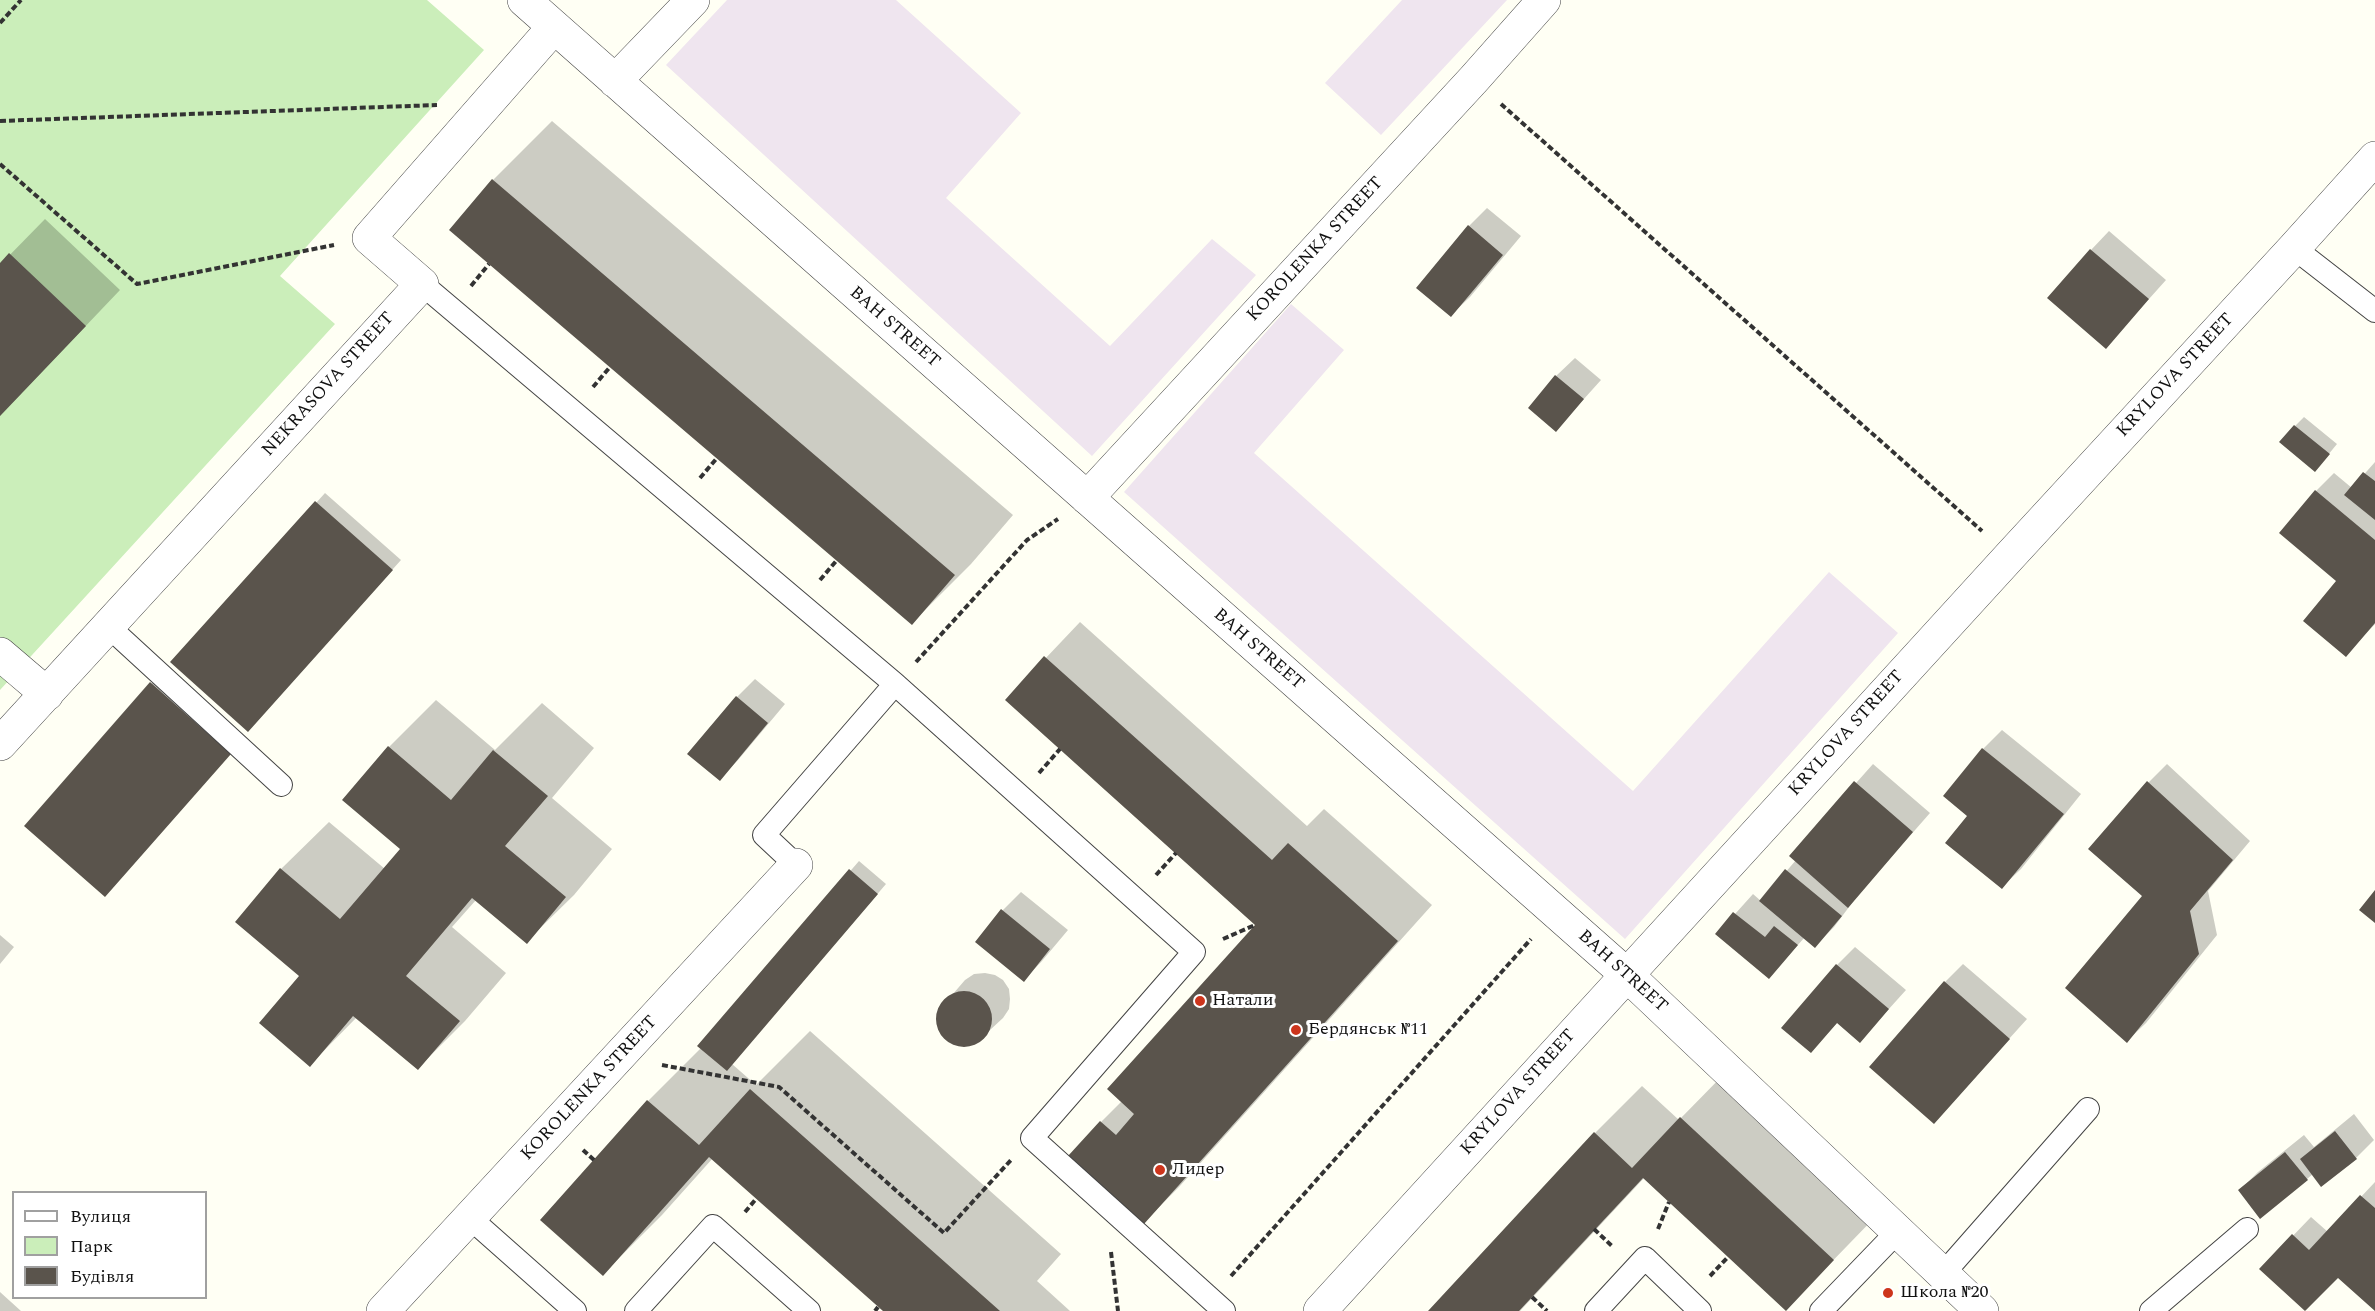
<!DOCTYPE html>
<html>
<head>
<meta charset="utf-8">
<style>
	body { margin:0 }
	#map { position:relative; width:2375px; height:1311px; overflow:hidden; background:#fffff4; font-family:Spectral,serif }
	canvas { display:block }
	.legend { position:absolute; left:12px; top:1191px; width:195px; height:108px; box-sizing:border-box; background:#fff; border:2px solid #a0a0a0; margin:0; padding:8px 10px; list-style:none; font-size:18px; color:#111 }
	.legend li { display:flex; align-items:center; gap:12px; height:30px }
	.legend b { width:30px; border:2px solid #a0a0a0 }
</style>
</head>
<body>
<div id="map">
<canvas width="2375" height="1311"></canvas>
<ul class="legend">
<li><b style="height:8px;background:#fff"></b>Вулиця</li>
<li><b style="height:16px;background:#cbeeba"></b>Парк</li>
<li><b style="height:16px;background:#5a544c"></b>Будівля</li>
</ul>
</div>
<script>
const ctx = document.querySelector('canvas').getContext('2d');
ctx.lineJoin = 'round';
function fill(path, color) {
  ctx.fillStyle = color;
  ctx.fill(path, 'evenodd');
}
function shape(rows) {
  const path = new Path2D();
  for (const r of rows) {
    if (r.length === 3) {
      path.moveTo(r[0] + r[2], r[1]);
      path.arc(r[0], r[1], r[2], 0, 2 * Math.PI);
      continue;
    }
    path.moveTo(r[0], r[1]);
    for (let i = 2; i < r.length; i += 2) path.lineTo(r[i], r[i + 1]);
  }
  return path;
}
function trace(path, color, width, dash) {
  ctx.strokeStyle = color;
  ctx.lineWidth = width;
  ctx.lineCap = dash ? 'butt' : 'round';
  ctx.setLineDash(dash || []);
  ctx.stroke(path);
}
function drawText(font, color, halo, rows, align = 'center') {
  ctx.font = font + ' Spectral,serif';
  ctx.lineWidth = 6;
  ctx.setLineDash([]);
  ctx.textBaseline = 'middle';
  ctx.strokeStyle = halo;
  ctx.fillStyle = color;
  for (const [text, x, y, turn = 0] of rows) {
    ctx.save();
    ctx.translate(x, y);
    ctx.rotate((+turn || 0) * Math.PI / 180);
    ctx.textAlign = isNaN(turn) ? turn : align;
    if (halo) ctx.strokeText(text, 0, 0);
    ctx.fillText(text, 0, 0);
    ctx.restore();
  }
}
fill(shape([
	[727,0,896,0,1021,113,946,198,1110,346,1212,239,1256,275,1092,456,666,65],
	[1402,0,1507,0,1381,135,1325,83],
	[1291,304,1344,350,1254,453,1633,791,1829,572,1898,633,1625,939,1124,492]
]), '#efe5ef');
fill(shape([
	[0,0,427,0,484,50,280,276,335,324,0,690]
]), '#cbeeba');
fill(shape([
	[552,121,1013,515,971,564,912,623,493,180],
	[1487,208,1521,236,1470,297,1451,315,1469,226],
	[45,219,120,290,0,416,0,265],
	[2109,231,2166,280,2106,347,2091,250],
	[1575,358,1601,380,1556,430,1556,376],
	[2304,417,2337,444,2323,461,2295,426],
	[2375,462,2375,624,2346,655,2338,581,2316,491,2334,473,2352,488],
	[325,493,401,560,257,721,172,662],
	[1080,622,1307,826,1324,809,1432,905,1179,1187,1144,1222,1101,1122,1122,1101,1257,924,1007,699],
	[160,674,239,744,26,825,152,683],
	[755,679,785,704,738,760,720,779,737,697],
	[436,700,495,750,542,703,594,748,552,798,612,849,574,895,526,942,476,900,452,927,506,973,465,1021,418,1068,357,1017,310,1065,301,976,281,869,329,822,385,869,402,848,389,747],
	[2002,730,2081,794,2021,869,2002,887,1969,816,1945,796,1983,749],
	[1873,764,1930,813,1858,895,1834,927,1815,946,1805,937,1769,977,1717,934,1753,894,1761,901,1796,860,1791,856],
	[2167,764,2250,841,2208,891,2217,935,2146,1023,2127,1041,2144,896,2148,783],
	[859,861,886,884,732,1064,756,1085,810,1031,1061,1254,1037,1281,1070,1311,885,1311,713,1158,662,1215,603,1274,542,1220,648,1101,701,1048,699,1046],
	[1021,892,1068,930,1042,961,1024,980,977,942,1003,910],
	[0,935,14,947,0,964],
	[1855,947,1906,990,1860,1041,1838,1022,1811,1051,1837,965],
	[1963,964,2027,1019,1934,1122,1945,982],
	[985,973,995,975,1003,980,1009,989,1010,999,1009,1009,1003,1018,976,1043,955,1044,947,1038,940,1029,938,1019,940,1009,965,980,974,974],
	[1728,1070,1880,1212,1786,1309,1645,1177,1520,1311,1430,1311,1595,1133,1642,1086,1679,1120],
	[2354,1114,2374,1140,2356,1158,2313,1174,2307,1179,2240,1190,2258,1172,2304,1135,2314,1147],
	[2375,1182,2375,1310,2338,1277,2306,1310,2261,1269,2311,1217,2328,1232],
	[0,1292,21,1311,0,1311]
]), '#0003');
fill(shape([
	[492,179,955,575,912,625,449,230],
	[1468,225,1503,255,1451,317,1416,288],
	[2090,249,2149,299,2106,349,2047,298],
	[9,253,86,326,0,416,0,263],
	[1555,375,1584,399,1556,432,1528,408],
	[2294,425,2330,454,2315,472,2279,442],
	[2363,472,2375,481,2375,520,2344,495],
	[2315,490,2375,540,2375,623,2346,657,2303,621,2336,581,2279,533],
	[315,501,393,570,248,732,170,662],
	[1044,656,1272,860,1288,843,1398,941,1144,1224,1068,1156,1100,1121,1116,1135,1134,1114,1107,1089,1255,925,1005,700],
	[150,682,231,754,105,897,24,826],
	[736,696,768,723,720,781,687,754],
	[388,746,451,800,493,750,548,796,505,846,566,897,527,944,472,898,406,976,460,1021,418,1070,353,1016,310,1067,259,1023,299,976,235,922,280,868,340,919,400,849,342,800],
	[1982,748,2064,814,2002,889,1945,843,1967,816,1943,796],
	[1854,781,1913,832,1848,908,1789,856],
	[2147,781,2233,860,2190,911,2199,954,2127,1043,2065,988,2142,896,2088,849],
	[849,869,878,894,727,1071,697,1046],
	[1785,869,1842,916,1815,948,1759,901],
	[2375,890,2375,923,2359,910],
	[1001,909,1050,949,1024,982,975,942],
	[1733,912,1765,937,1774,926,1798,945,1769,979,1715,934],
	[1836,964,1889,1009,1860,1043,1837,1023,1811,1053,1781,1028],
	[1944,981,2010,1039,1934,1124,1869,1067],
	[964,1019,28],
	[750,1089,1000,1311,883,1311,709,1157,603,1276,540,1220,647,1100,699,1145],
	[1680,1117,1834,1260,1786,1311,1643,1178,1519,1311,1428,1311,1594,1132,1632,1168],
	[2335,1131,2357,1159,2321,1187,2300,1159],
	[2285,1152,2308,1180,2260,1219,2238,1190],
	[2360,1195,2375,1208,2375,1311,2338,1278,2305,1311,2259,1269,2292,1234,2309,1250]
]), '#5a544c');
const lane = shape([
	[2294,248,2375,311],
	[422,284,895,684,1194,952,1032,1138,1224,1311],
	[109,627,281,785],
	[796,865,764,835,895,684],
	[470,1218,575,1311],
	[1943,1274,2088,1109],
	[636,1311,713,1226,809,1311],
	[1596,1311,1645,1258,1700,1311],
	[1821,1311,1898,1231],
	[2151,1311,2247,1229]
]);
const street = shape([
	[524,0,1627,975,1982,1311],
	[615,81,693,0],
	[1087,498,1474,79,1544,0],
	[0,654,47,694],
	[0,744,422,284,369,238,554,27],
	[383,1311,796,865],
	[1320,1311,2010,556,2294,248,2375,158]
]);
trace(lane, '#444', 24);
trace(street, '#444', 34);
trace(shape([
	[0,23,21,0],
	[1501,104,1982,531],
	[0,121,437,105],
	[0,164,137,284,334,245],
	[471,286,489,264],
	[593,387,610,367],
	[700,478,717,458],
	[820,580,837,560],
	[916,662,1027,540,1058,519],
	[1039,773,1060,749],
	[1156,875,1176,853],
	[1223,939,1255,925],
	[662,1065,779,1087,944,1233,1011,1160],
	[583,1150,594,1160],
	[745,1212,756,1199],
	[1594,1229,1613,1247],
	[1658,1229,1669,1202],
	[1111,1252,1118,1311],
	[1231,1276,1531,939],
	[1710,1276,1728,1257],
	[1532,1297,1547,1311],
	[875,1311,878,1307]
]), '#333', 4, [6, 3]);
trace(lane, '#fff', 22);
trace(street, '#fff', 33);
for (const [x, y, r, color] of [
	[1200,1001,6,"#cd351c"],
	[1296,1030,6,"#cd351c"],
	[1160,1170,6,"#cd351c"],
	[1888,1293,6,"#cd351c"]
]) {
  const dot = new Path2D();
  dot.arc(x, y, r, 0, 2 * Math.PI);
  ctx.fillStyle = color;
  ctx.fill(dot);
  trace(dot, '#fff', 2);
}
drawText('18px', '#111', '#fff', [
	["KOROLENKA STREET",1316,250,-47],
	["BAH STREET",894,328,41],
	["KRYLOVA STREET",2176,376,-47],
	["NEKRASOVA STREET",329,385,-48],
	["BAH STREET",1258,650,41],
	["KRYLOVA STREET",1847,734,-48],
	["BAH STREET",1622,972,42],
	["KOROLENKA STREET",590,1089,-47],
	["KRYLOVA STREET",1519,1093,-48]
]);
drawText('18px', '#111', '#fff', [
	["Натали",1212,1001],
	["Бердянськ №11",1308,1030],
	["Лидер",1172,1170],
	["Школа №20",1900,1293]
], 'left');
</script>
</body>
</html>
